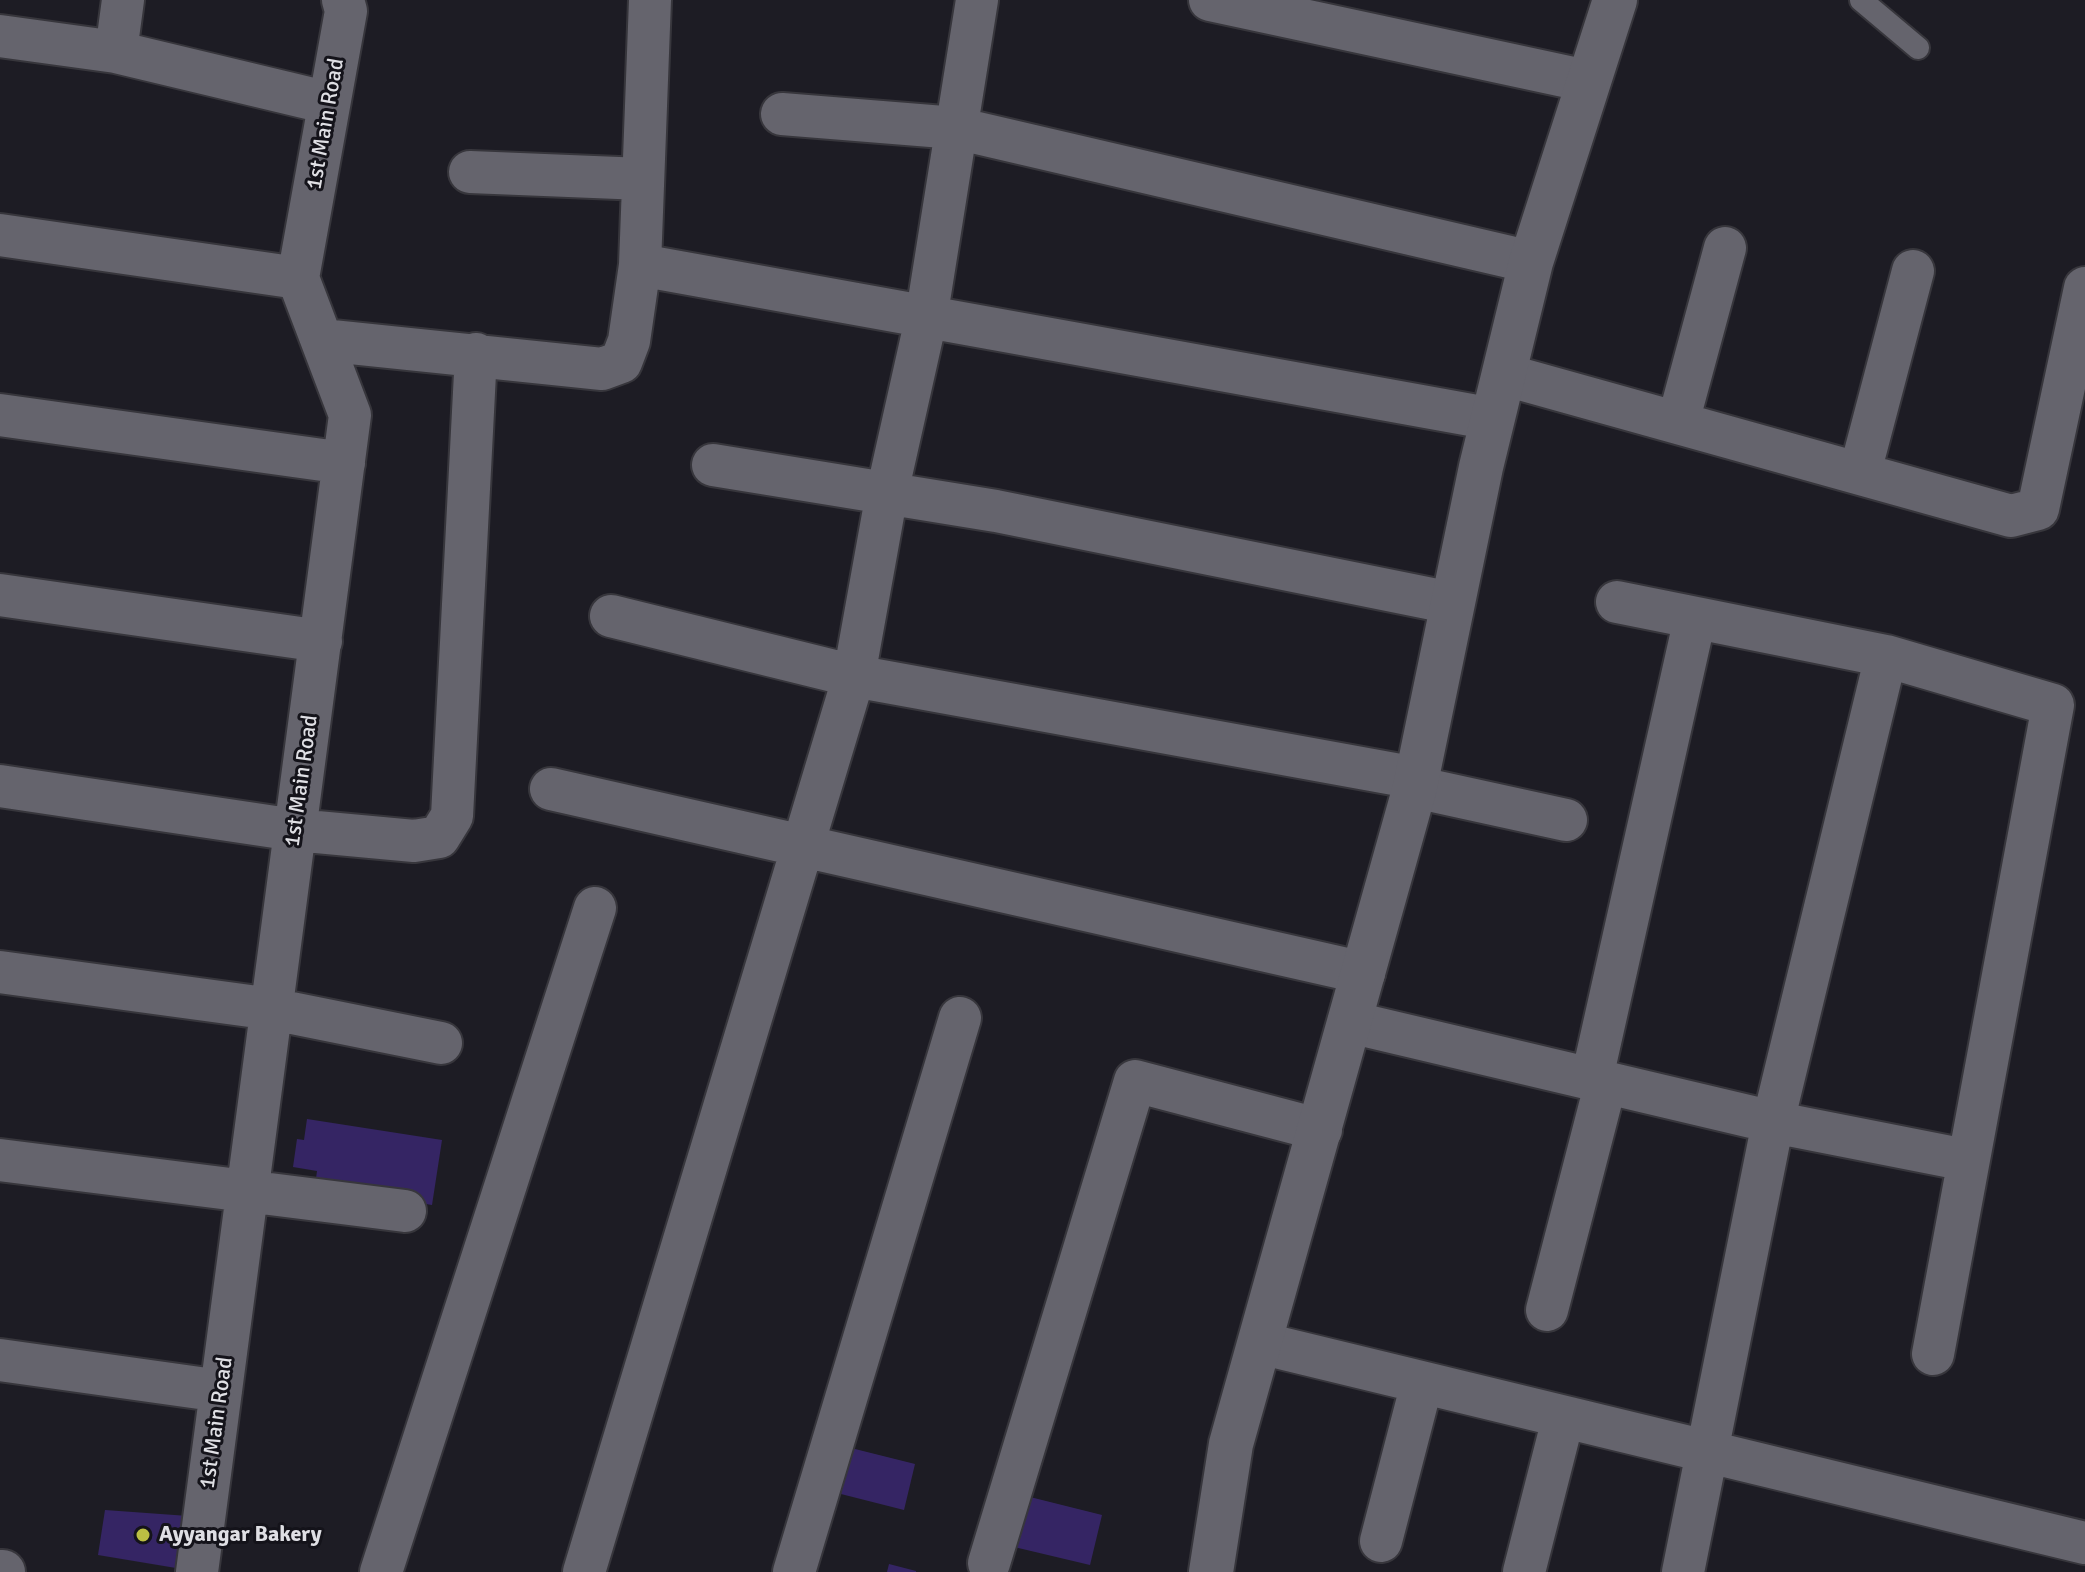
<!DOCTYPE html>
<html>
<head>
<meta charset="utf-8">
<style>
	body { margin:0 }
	canvas { display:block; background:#1d1c24 }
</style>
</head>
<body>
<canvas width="2085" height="1572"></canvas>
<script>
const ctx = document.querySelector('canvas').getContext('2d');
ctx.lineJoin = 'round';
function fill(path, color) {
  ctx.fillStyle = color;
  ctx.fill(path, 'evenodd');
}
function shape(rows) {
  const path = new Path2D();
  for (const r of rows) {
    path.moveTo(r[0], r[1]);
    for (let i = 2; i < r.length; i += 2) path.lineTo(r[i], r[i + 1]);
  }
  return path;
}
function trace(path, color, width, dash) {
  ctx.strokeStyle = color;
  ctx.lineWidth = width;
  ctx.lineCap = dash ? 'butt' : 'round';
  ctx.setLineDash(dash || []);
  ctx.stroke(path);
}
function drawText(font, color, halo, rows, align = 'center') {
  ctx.font = font + ' Signika,sans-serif';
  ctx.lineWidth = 6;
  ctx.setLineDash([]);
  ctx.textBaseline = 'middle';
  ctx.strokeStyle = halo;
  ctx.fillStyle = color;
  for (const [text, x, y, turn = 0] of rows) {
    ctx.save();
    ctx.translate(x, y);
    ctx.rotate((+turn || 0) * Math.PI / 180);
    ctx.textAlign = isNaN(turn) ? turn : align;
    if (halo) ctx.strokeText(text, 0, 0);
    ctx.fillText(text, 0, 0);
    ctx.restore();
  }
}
fill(shape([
	[307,1119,442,1140,432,1205,315,1186,317,1171,293,1167,297,1139,304,1140],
	[851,1448,915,1464,904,1510,841,1494],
	[1022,1495,1102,1515,1090,1565,1010,1546],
	[105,1510,188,1516,182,1569,98,1555],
	[889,1564,916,1571,916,1572,887,1572]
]), '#352564');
const lane = shape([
	[1861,0,1918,48]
]);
const street = shape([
	[1210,0,1587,81],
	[0,36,116,52,329,103],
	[116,52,123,0],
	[782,114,956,128,1531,262],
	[470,172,643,179],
	[0,235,298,278],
	[640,265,650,0],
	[322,340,602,369,621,362,629,341,640,265,1493,419],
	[1506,375,2011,516,2038,509,2085,288],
	[0,415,344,463],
	[1678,422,1725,248],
	[713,465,996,511,1452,603],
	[1860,472,1913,271],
	[0,595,321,641],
	[1617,602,1886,656,2053,705,1933,1354],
	[611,616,854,676,1416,778],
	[0,786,295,830,414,841,439,837,452,816,476,354],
	[1415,787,1566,820],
	[551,789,1364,973],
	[0,972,272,1009,441,1043],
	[1350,1022,1773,1122,1966,1160],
	[1592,1078,1695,618],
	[0,1160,405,1211],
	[1547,1310,1606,1082],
	[1260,1343,2085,1543],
	[0,1360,221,1391],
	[1381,1541,1422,1383],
	[989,1563,1135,1081,1321,1130],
	[197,1572,350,415,298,278,346,11,343,0],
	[381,1572,595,908],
	[584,1572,854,676,887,493,926,319,977,0],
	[794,1572,960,1018],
	[1524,1572,1563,1419],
	[1683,1572,1773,1122,1886,656]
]);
const secondary = shape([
	[0,1572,3,1572],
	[1211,1572,1231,1444,1415,787,1481,467,1531,262,1615,0]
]);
trace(lane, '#37363c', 26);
trace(street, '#37363c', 46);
trace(secondary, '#37363c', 48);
trace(lane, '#65646d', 22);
trace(street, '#65646d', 42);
trace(secondary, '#65646d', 44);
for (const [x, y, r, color] of [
	[143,1535,8,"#bcbf43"]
]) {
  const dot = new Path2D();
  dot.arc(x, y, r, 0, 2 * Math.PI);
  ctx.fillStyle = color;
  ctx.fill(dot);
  trace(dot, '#14131a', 3);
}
drawText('22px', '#dfdfe4', '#14131a', [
	["1st Main Road",326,124,-80],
	["1st Main Road",302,781,-82],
	["1st Main Road",217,1423,-82]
]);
drawText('bold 22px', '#dfdfe4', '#14131a', [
	["Ayyangar Bakery",159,1535]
], 'left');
</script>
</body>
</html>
